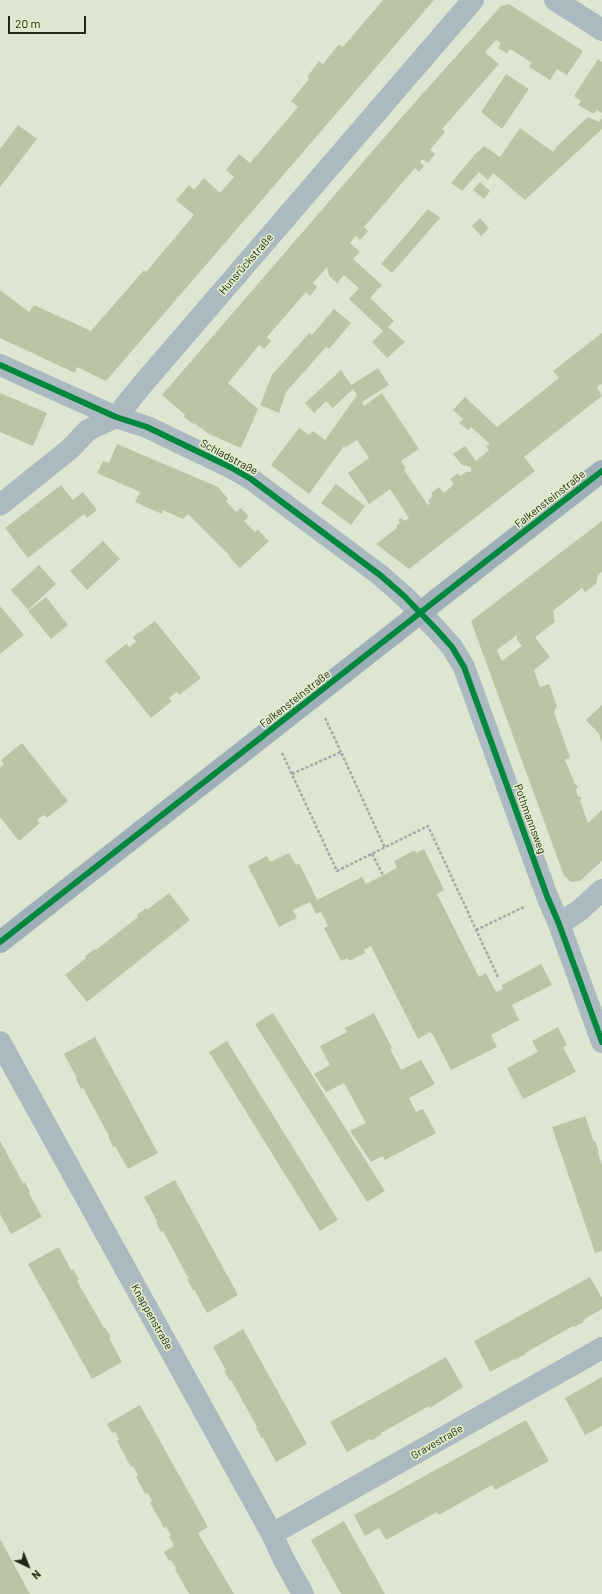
<!DOCTYPE html>
<html>
<head>
<meta charset="utf-8">
<style>
	body { margin:0 }
	#map { position:relative; width:602px; height:1594px; overflow:hidden; background:#dee6d1; font-family:Barlow,sans-serif }
	canvas { display:block }
	.north { position:absolute; left:8px; top:1546px; width:40px; height:40px; -webkit-text-stroke:3px #e1efc8; paint-order:stroke; rotate:137deg; font-size:11px; font-weight:700; line-height:16px; text-align:center; color:#212618 }
	.north::after { content:''; display:block; margin:auto; width:14px; height:18px; background:#212618; clip-path:polygon(50% 0,100% 100%,50% 72%,0 100%) }
	.scale { position:absolute; left:8px; top:16px; width:78px; height:18px; box-sizing:border-box; border:2px solid #212618; border-top:0; padding-left:5px; font-size:12px; line-height:14px; white-space:nowrap; color:#212618; -webkit-text-stroke:3px #e1efc8; paint-order:stroke }
</style>
</head>
<body>
<div id="map">
<canvas width="602" height="1594"></canvas>
<div class="north">N</div>
<div class="scale">20 m</div>
</div>
<script>
const ctx = document.querySelector('canvas').getContext('2d');
ctx.lineJoin = 'round';
function fill(path, color) {
  ctx.fillStyle = color;
  ctx.fill(path, 'evenodd');
}
function shape(rows) {
  const path = new Path2D();
  for (const r of rows) {
    path.moveTo(r[0], r[1]);
    for (let i = 2; i < r.length; i += 2) path.lineTo(r[i], r[i + 1]);
  }
  return path;
}
function trace(path, color, width, dash) {
  ctx.strokeStyle = color;
  ctx.lineWidth = width;
  ctx.lineCap = dash ? 'butt' : 'round';
  ctx.setLineDash(dash || []);
  ctx.stroke(path);
}
function drawText(font, color, halo, rows, align = 'center') {
  ctx.font = font + ' Barlow,sans-serif';
  ctx.lineWidth = 3.5;
  ctx.setLineDash([]);
  ctx.textBaseline = 'middle';
  ctx.strokeStyle = halo;
  ctx.fillStyle = color;
  for (const [text, x, y, turn = 0] of rows) {
    ctx.save();
    ctx.translate(x, y);
    ctx.rotate((+turn || 0) * Math.PI / 180);
    ctx.textAlign = isNaN(turn) ? turn : align;
    if (halo) ctx.strokeText(text, 0, 0);
    ctx.fillText(text, 0, 0);
    ctx.restore();
  }
}
fill(shape([
	[383,0,434,0,106,381,77,367,75,373,0,338,0,290,29,312,34,305,91,331,144,270,146,272,194,215,176,200,189,185,194,190,204,178,220,193,234,177,226,170,239,154,250,163,298,107,291,101,309,79,307,77,319,61,323,64,339,44,343,47],
	[509,4,583,51,567,75,557,69,550,80,529,67,532,63,520,55,510,49,507,53,498,48,501,43,496,40,485,52,499,64,442,129,445,132,430,150,435,154,428,163,422,159,420,162,424,166,419,172,415,168,364,227,368,231,360,240,356,236,350,243,360,252,353,259,382,285,370,298,394,321,388,327,405,342,387,358,372,342,383,331,349,299,359,288,344,275,337,283,329,276,327,267,313,283,317,287,310,296,306,292,267,337,271,341,264,349,259,345,228,383,258,409,241,448,209,434,194,423,193,424,184,417,185,415,162,395,401,118,501,6],
	[598,59,602,62,602,113,597,110,594,114,578,105,581,101,574,96],
	[506,74,529,89,502,129,481,112],
	[588,117,599,122,602,118,602,129,525,200,493,173,488,180,479,172,462,191,451,183,473,157,480,163,473,156,484,146,500,157,520,128,553,152,557,146],
	[18,125,37,139,0,187,0,149],
	[480,182,490,191,484,199,473,190],
	[428,209,440,218,392,273,381,264],
	[480,218,489,228,481,236,472,226],
	[334,309,351,323,329,349,326,347,286,392,279,413,260,405,272,375,309,333,312,335],
	[602,333,602,384,597,387,602,396,524,457,535,471,409,569,376,544,397,528,396,526,400,523,398,520,401,518,405,521,409,518,390,489,369,504,348,473,369,458,357,440,346,447,344,446,309,494,271,465,299,428,309,435,313,431,325,440,357,395,353,389,333,408,326,401,314,413,305,403,341,370,351,385,378,368,389,385,362,402,364,406,382,393,419,449,401,461,406,468,404,470,428,505,430,504,428,500,433,496,431,493,439,487,444,493,454,484,450,479,458,473,460,476,466,472,471,472,471,467,462,465,453,454,465,446,476,461,489,450,486,446,490,444,471,427,468,430,459,423,463,419,453,410,465,397,497,427,559,378,553,371],
	[0,393,47,413,33,446,0,432],
	[117,444,218,487,228,499,226,501,236,512,241,508,249,517,244,521,255,532,258,530,269,541,240,568,229,557,230,556,188,514,183,519,163,510,162,514,135,502,140,492,97,473,103,461,109,463],
	[336,484,365,506,351,525,321,503],
	[61,485,73,500,83,492,97,510,87,518,84,514,28,558,5,528],
	[602,521,602,572,598,575,596,584,585,592,582,588,553,611,555,622,535,637,550,657,534,670,540,687,549,684,557,706,554,712,570,758,565,760,575,784,578,786,576,790,578,796,582,798,580,801,588,823,602,810,602,861,580,881,571,882,564,876,471,621],
	[517,635,517,640,522,646,502,661,497,650],
	[103,541,120,559,87,590,70,571],
	[39,565,56,584,28,610,11,590],
	[46,597,68,625,51,639,28,611],
	[0,606,24,635,0,654],
	[155,621,201,678,179,695,177,692,169,698,172,701,151,718,105,661,126,644,129,647,136,642,133,637],
	[602,705,602,743,599,734,586,720],
	[22,743,68,801,47,818,44,815,37,820,40,823,19,841,0,817,0,767,4,764,1,760],
	[424,849,444,890,437,894,479,977,486,973,496,992,503,989,502,985,541,964,552,985,512,1005,519,1020,491,1035,497,1047,451,1070,433,1035,430,1032,418,1039,371,946,364,950,365,953,349,961,348,958,341,961,324,928,328,926,321,912,316,914,310,902,293,910,297,918,279,927,248,866,267,856,270,862,289,853,296,865,299,863,317,900,362,877,366,884,397,868,394,861,415,850,416,853],
	[169,893,190,920,87,1002,65,975,86,958,85,956,95,949,96,950,138,917,137,915,146,908,147,910],
	[273,1013,385,1191,367,1202,255,1024],
	[374,1013,392,1048,390,1049,401,1070,421,1060,435,1084,409,1098,416,1112,423,1109,436,1133,385,1160,383,1156,371,1162,350,1131,366,1123,344,1083,326,1092,314,1074,330,1065,320,1046,347,1032,345,1028],
	[558,1027,567,1045,563,1047,576,1072,523,1099,507,1068,538,1052,532,1041],
	[95,1037,158,1153,128,1169,115,1146,113,1147,108,1136,109,1136,83,1088,81,1089,76,1079,77,1078,64,1054],
	[227,1041,338,1220,320,1231,209,1052],
	[585,1116,594,1142,595,1141,599,1152,598,1153,602,1166,602,1251,595,1253,552,1127],
	[0,1141,23,1183,25,1182,30,1192,29,1193,42,1217,11,1234,0,1214],
	[175,1180,238,1295,207,1313,194,1289,193,1290,187,1279,189,1279,163,1231,161,1232,156,1222,157,1221,144,1197],
	[59,1247,71,1270,73,1269,79,1280,77,1281,104,1328,105,1327,111,1338,109,1338,122,1362,92,1379,28,1264],
	[590,1277,602,1298,602,1309,583,1320,584,1322,574,1327,573,1326,525,1353,526,1354,514,1360,514,1359,490,1372,474,1341],
	[243,1329,307,1444,276,1462,263,1438,262,1439,256,1428,257,1427,231,1380,230,1381,224,1371,226,1370,213,1347],
	[446,1357,463,1387,430,1408,429,1406,381,1433,382,1434,371,1441,370,1439,347,1452,330,1422],
	[602,1377,602,1426,585,1435,565,1398],
	[140,1405,208,1527,198,1533,234,1594,189,1594,175,1569,176,1568,171,1560,169,1561,164,1552,174,1546,169,1536,171,1535,166,1527,164,1528,150,1503,152,1501,148,1493,145,1494,136,1477,138,1475,133,1466,131,1467,117,1441,119,1440,115,1432,112,1433,107,1424],
	[526,1420,549,1461,495,1490,492,1485,439,1515,437,1512,386,1540,379,1528,365,1536,354,1515],
	[344,1521,371,1569,385,1594,341,1594,311,1540],
	[0,1539,30,1594,0,1594]
]), '#bbc5a6');
trace(shape([
	[325,718,341,752],
	[282,753,337,871,428,826,498,977],
	[292,774,341,752,385,848],
	[372,854,383,875],
	[476,930,526,906]
]), '#9faaa9', 2.5, [3, 2]);
trace(shape([
	[555,0,602,30],
	[0,365,116,417,147,427,232,468,251,479,380,575,404,596,436,629,452,647,464,667,547,896,559,924,602,1042],
	[0,505,70,449,88,430,116,417,141,386,473,0],
	[559,924,580,910,602,890],
	[0,1042,272,1534,283,1558,303,1594],
	[272,1534,602,1348]
]), '#abb9c0', 22);
trace(shape([
	[0,942,490,558,602,471]
]), '#9fafb8', 22);
trace(shape([
	[0,365,116,417,147,427,232,468,251,479,380,575,404,596,436,629,452,647,464,667,547,896,559,924,602,1042],
	[0,942,490,558,602,471]
]), '#00873e', 6);
drawText('11px', '#212618', '#e1efc8', [
	["Hunsrückstraße",246,264,-49],
	["Schladstraße",229,457,28],
	["Falkensteinstraße",550,499,-38],
	["Falkensteinstraße",295,699,-38],
	["Pothmannsweg",530,819,70],
	["Knappenstraße",152,1317,61],
	["Gravestraße",437,1442,-30]
]);
</script>
</body>
</html>
